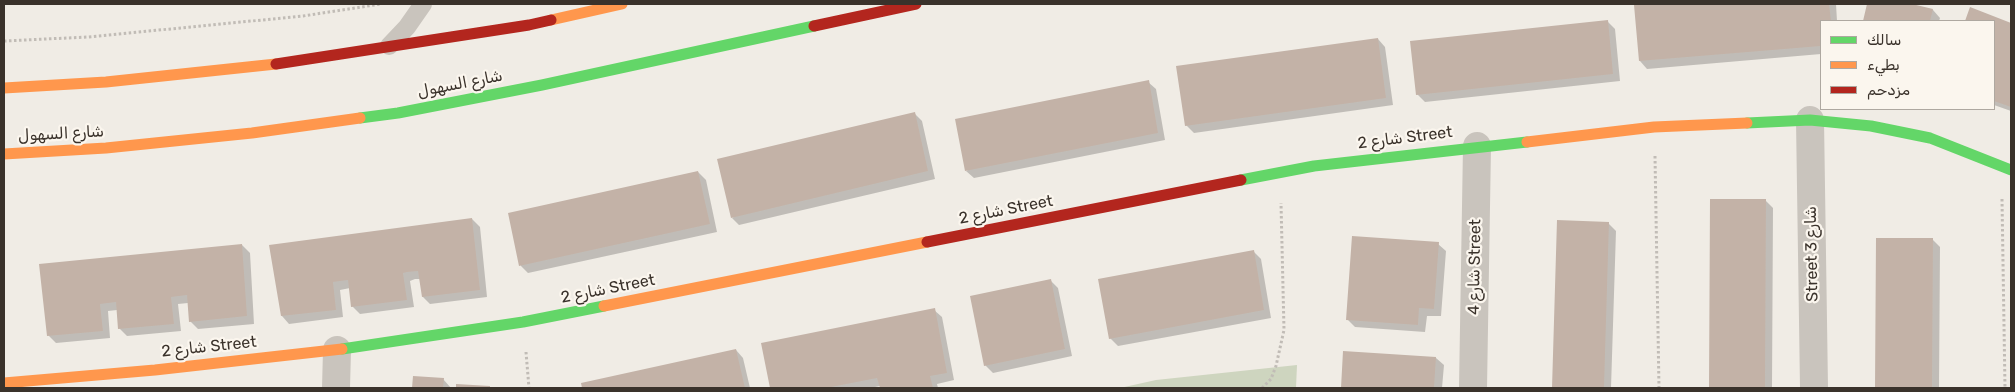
<!DOCTYPE html>
<html>
<head>
<meta charset="utf-8">
<style>
	body { margin:0 }
	#map { position:relative; width:2015px; height:392px; overflow:hidden; background:#f0ece5; font-family:Rubik,"Noto Sans Arabic",sans-serif }
	canvas { display:block }
	.frame { position:absolute; inset:0; border:5px solid #3a322b; pointer-events:none }
	.legend { position:absolute; left:1820px; top:20px; width:175px; height:90px; box-sizing:border-box; background:#fbf6ee; border:1px solid #aea8a0; margin:0; padding:6px 9px; list-style:none; font-size:15px; color:#3a322b }
	.legend li { display:flex; align-items:center; gap:10px; height:25px }
	.legend b { width:25px; border:1px solid #aea8a0 }
</style>
</head>
<body>
<div id="map">
<canvas width="2015" height="392"></canvas>
<div class="frame"></div>
<ul class="legend">
<li><b style="height:6px;background:#63d668"></b>سالك</li>
<li><b style="height:6px;background:#ff974d"></b>بطيء</li>
<li><b style="height:6px;background:#b3261e"></b>مزدحم</li>
</ul>
</div>
<script>
const ctx = document.querySelector('canvas').getContext('2d');
ctx.lineJoin = 'round';
function fill(path, color) {
  ctx.fillStyle = color;
  ctx.fill(path, 'evenodd');
}
function shape(rows) {
  const path = new Path2D();
  for (const r of rows) {
    path.moveTo(r[0], r[1]);
    for (let i = 2; i < r.length; i += 2) path.lineTo(r[i], r[i + 1]);
  }
  return path;
}
function trace(path, color, width, dash) {
  ctx.strokeStyle = color;
  ctx.lineWidth = width;
  ctx.lineCap = dash ? 'butt' : 'round';
  ctx.setLineDash(dash || []);
  ctx.stroke(path);
}
function drawText(font, color, halo, rows, align = 'center') {
  ctx.font = font + ' Rubik,"Noto Sans Arabic",sans-serif';
  ctx.lineWidth = 4.5;
  ctx.setLineDash([]);
  ctx.textBaseline = 'middle';
  ctx.strokeStyle = halo;
  ctx.fillStyle = color;
  for (const [text, x, y, turn = 0] of rows) {
    ctx.save();
    ctx.translate(x, y);
    ctx.rotate((+turn || 0) * Math.PI / 180);
    ctx.textAlign = isNaN(turn) ? turn : align;
    if (halo) ctx.strokeText(text, 0, 0);
    ctx.fillText(text, 0, 0);
    ctx.restore();
  }
}
fill(shape([
	[1297,365,1296,388,1120,388,1156,380]
]), '#ced5bf');
fill(shape([
	[1670,4,1836,4,1837,21,1821,21,1821,54,1647,69,1640,61,1636,7],
	[1868,4,1907,4,1933,10,1940,18,1939,21,1864,21],
	[1971,9,2011,24,2011,111,1994,105,1994,21,1966,21],
	[1607,21,1615,29,1620,81,1425,102,1417,94],
	[1378,39,1385,47,1393,105,1194,133,1186,125],
	[1148,82,1156,89,1165,140,974,178,966,171],
	[914,113,922,121,935,179,739,225,732,218],
	[698,172,706,180,717,232,528,273,521,266,509,214],
	[1711,200,1765,200,1773,208,1772,388,1710,388],
	[472,219,480,227,487,297,430,304,423,297,420,279,415,279,410,281,414,307,360,314,352,306,350,288,340,290,343,317,289,324,282,316,271,246],
	[1558,222,1608,223,1616,231,1611,388,1553,388],
	[1878,239,1932,239,1940,247,1939,388,1876,388],
	[1438,244,1446,251,1441,316,1427,316,1425,332,1355,327,1347,319],
	[242,245,250,253,254,324,198,329,190,321,188,303,178,304,181,331,127,336,119,328,117,310,108,311,110,338,56,343,48,335,40,265],
	[1253,251,1261,259,1271,318,1118,346,1110,338],
	[1051,281,1058,288,1072,356,993,373,985,365],
	[934,310,942,317,954,380,937,384,938,388,881,388,880,386,870,388,771,388,762,344],
	[736,350,743,358,750,388,583,388,582,384],
	[1344,353,1436,358,1444,365,1442,388,1342,388],
	[414,377,443,379,451,388,413,388]
]), '#0003');
fill(shape([
	[1655,4,1829,4,1831,21,1821,21,1821,46,1639,61,1634,5],
	[1867,4,1912,4,1933,9,1930,21,1863,21],
	[1970,7,2011,23,2011,107,1994,101,1994,21,1965,21],
	[1608,20,1613,74,1416,95,1410,41],
	[1378,38,1386,98,1185,126,1176,66],
	[1149,80,1158,133,965,171,955,119],
	[915,112,928,171,731,218,717,159],
	[698,171,710,224,519,266,508,213],
	[1710,199,1766,199,1765,388,1709,388],
	[472,218,480,290,422,297,418,271,407,272,403,273,407,300,351,307,348,280,340,281,333,282,336,310,281,316,269,245],
	[1557,220,1609,222,1604,388,1552,388],
	[1352,236,1439,242,1434,309,1419,308,1418,325,1346,320],
	[1876,238,1933,238,1932,388,1875,388],
	[242,244,247,316,189,322,187,295,171,297,174,324,118,329,116,302,100,304,103,331,47,336,39,264],
	[1254,250,1264,310,1109,339,1098,279],
	[1051,279,1065,349,984,366,970,296],
	[935,308,947,373,930,376,933,388,880,388,877,378,826,388,770,388,761,343],
	[736,349,745,388,582,388,581,383],
	[1343,351,1436,357,1434,388,1341,388],
	[413,376,444,378,443,388,412,388],
	[456,384,490,386,490,388,456,388]
]), '#c3b2a7');
trace(shape([
	[4,41,88,37,303,16,381,4],
	[1655,156,1659,388],
	[2002,199,2005,388],
	[526,352,529,388],
	[1262,388,1271,379,1276,366,1284,330,1281,203]
]), '#c1bcb6', 3, [2.5, 2.5]);
trace(shape([
	[389,46,407,27,423,4]
]), '#c9c4bd', 18);
trace(shape([
	[1810,120,1814,388],
	[336,388,337,350],
	[1473,388,1477,146]
]), '#c9c4bd', 28);
trace(shape([
	[360,118,398,113,542,85,814,26],
	[1747,123,1810,120,1871,126,1930,138,2011,170],
	[1241,180,1314,166,1527,142],
	[342,349,523,322,604,306]
]), '#63d668', 11);
trace(shape([
	[551,20,622,4],
	[4,88,106,82,276,64],
	[1527,142,1654,127,1747,123],
	[4,154,106,148,252,133,360,118],
	[604,306,927,242],
	[4,383,155,370,342,349]
]), '#ff974d', 11);
trace(shape([
	[814,26,916,4],
	[276,64,529,25,551,20],
	[927,242,1241,180]
]), '#b3261e', 11);
drawText('16px', '#3a322b', '#fbf6ee', [
	["شارع السهول",460,84,-11],
	["شارع السهول",61,134,-3],
	["شارع 2 Street",1405,138,-7],
	["شارع 2 Street",1006,210,-11],
	["Street شارع 3",1812,254,-91],
	["شارع 4 Street",1475,267,-89],
	["شارع 2 Street",608,289,-11],
	["شارع 2 Street",209,347,-6]
]);
</script>
</body>
</html>
